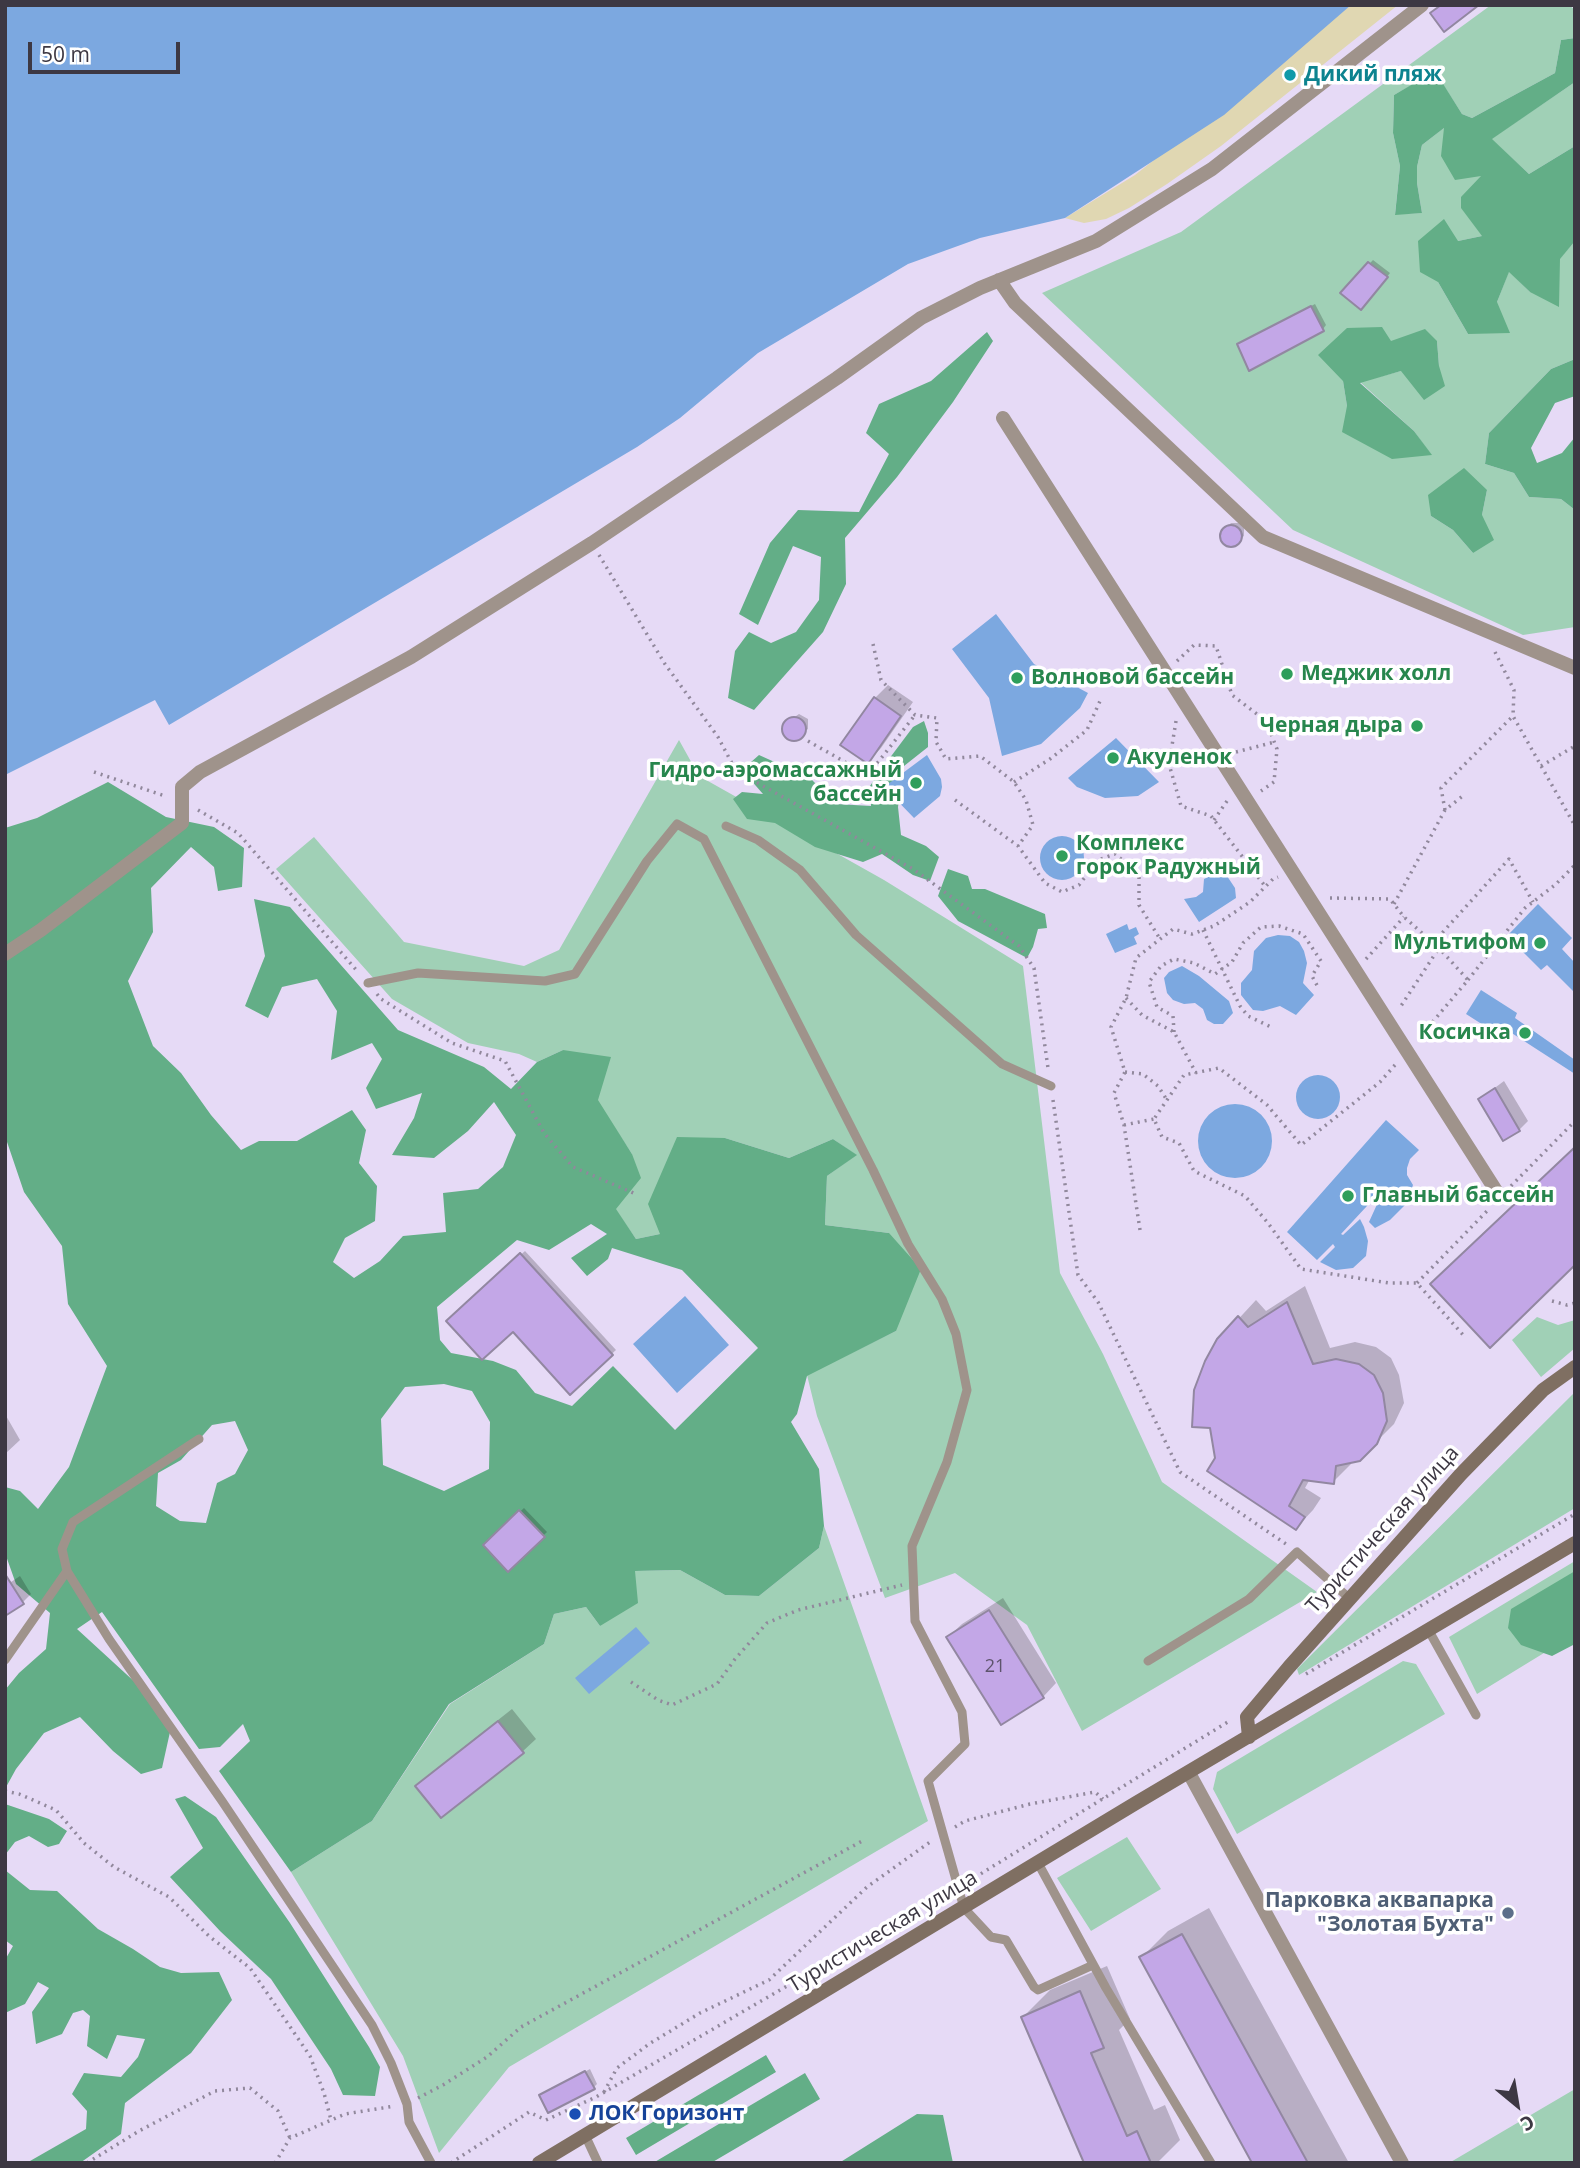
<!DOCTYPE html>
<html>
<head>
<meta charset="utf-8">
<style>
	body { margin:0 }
	#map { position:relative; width:1580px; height:2168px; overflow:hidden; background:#e6daf6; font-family:"Open Sans",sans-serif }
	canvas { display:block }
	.frame { position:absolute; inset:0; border:7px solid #3d3843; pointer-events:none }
	.north { position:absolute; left:1482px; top:2070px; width:70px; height:70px; -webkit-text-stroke:5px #fff; paint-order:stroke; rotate:150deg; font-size:19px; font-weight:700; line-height:28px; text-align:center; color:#3d3843 }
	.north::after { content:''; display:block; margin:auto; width:24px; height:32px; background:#3d3843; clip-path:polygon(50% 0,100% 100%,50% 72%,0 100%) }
	.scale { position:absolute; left:28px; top:42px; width:152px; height:32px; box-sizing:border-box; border:4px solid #3d3843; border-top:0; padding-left:9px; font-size:21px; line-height:24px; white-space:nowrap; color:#3d3843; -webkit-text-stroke:5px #fff; paint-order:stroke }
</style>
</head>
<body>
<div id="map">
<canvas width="1580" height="2168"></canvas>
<div class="frame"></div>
<div class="north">С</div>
<div class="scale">50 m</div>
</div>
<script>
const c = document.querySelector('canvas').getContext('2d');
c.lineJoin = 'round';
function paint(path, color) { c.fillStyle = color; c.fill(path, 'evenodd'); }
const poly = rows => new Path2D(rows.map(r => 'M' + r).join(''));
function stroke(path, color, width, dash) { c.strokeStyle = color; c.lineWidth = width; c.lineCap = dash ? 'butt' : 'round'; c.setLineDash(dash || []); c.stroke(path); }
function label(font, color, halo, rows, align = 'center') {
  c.font = font + ' "Open Sans",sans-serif'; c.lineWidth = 7; c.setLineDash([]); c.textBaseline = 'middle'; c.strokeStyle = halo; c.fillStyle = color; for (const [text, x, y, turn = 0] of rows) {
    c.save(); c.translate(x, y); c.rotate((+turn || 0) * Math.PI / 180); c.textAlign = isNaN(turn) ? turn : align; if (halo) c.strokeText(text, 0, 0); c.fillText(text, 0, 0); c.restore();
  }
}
paint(poly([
	[1491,5,1569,5,1575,10,1575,38,1561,40,1555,73,1472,118,1462,114,1435,72,1394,95,1393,133,1400,166,1395,214,1422,213,1417,183,1417,167,1422,145,1445,127,1482,175,1482,236,1458,241,1438,282,1468,334,1497,302,1509,271,1530,292,1575,241,1575,359,1551,369,1489,433,1485,464,1514,473,1529,497,1561,499,1575,510,1575,627,1523,635,1293,530,1042,293,1181,232],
	[1437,341,1439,366,1401,371,1360,382,1414,431,1431,455,1347,406,1343,381],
	[1487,490,1482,515,1473,553,1453,530,1431,516],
	[1575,82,1575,146,1529,174,1491,139],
	[679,740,699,776,884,880,1023,966,1060,1273,1103,1354,1162,1482,1317,1592,1082,1731,1027,1625,955,1573,885,1598,817,1416,807,1375,896,1331,889,1233,825,1225,827,1176,856,1155,833,1139,789,1158,725,1138,660,1234,636,1239,615,1209,632,1154,563,1050,537,1062,519,1054,468,1043,392,999,276,869,314,837,404,942,524,966,559,950],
	[1537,1317,1558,1325,1575,1320,1575,1348,1541,1377,1512,1340],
	[1575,1392,1575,1508,1299,1675,1297,1669],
	[824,1526,928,1821,509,2067,439,2153,403,2056,291,1872,372,1821,450,1704,544,1644,554,1614,586,1607,600,1626,634,1571,680,1570,725,1595,759,1596,819,1548],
	[1575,1561,1575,1634,1477,1694,1449,1637],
	[1403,1661,1416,1664,1445,1714,1237,1834,1213,1789,1217,1772],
	[1127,1837,1161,1889,1091,1931,1057,1878],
	[1575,2089,1575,2163,1449,2163]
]), '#a0d0b6');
paint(poly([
	[1575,38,1575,82,1492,139,1529,174,1575,146,1575,241,1560,259,1559,307,1530,292,1509,272,1497,302,1510,333,1468,334,1438,282,1420,272,1418,241,1444,219,1458,241,1482,236,1461,208,1461,197,1481,176,1455,180,1441,156,1444,128,1422,145,1417,167,1417,183,1422,213,1395,215,1400,166,1393,133,1394,95,1435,71,1462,114,1472,118,1555,73,1561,40],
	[1382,327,1391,341,1425,329,1437,341,1439,366,1445,386,1424,400,1401,371,1360,383,1414,431,1432,455,1392,459,1342,432,1347,406,1343,381,1318,355,1347,328],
	[987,332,993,341,953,402,897,477,845,538,846,584,823,632,754,710,728,698,735,651,749,632,771,643,796,632,819,600,821,557,793,546,758,625,739,614,770,543,798,510,859,512,889,454,866,433,879,404,931,381],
	[1575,359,1575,396,1555,403,1531,448,1537,463,1562,453,1575,437,1575,510,1561,499,1529,497,1514,473,1485,464,1489,433,1551,369],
	[1464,468,1487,490,1482,515,1494,540,1473,553,1453,530,1431,516,1428,495],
	[924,721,928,733,928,747,904,766,898,807,901,835,926,846,939,857,930,881,913,875,882,854,863,862,815,847,775,823,747,819,733,799,742,792,763,794,742,770,759,755,810,778,836,804,871,806,870,786,880,771,913,727],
	[108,782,166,817,214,827,244,848,242,887,218,891,214,867,191,847,151,888,153,932,128,981,153,1046,181,1073,211,1115,241,1150,259,1141,297,1141,352,1110,366,1130,359,1163,377,1186,375,1221,345,1238,333,1262,354,1278,380,1261,403,1236,446,1232,443,1193,478,1189,503,1167,516,1135,494,1102,468,1131,434,1158,392,1155,414,1118,422,1093,376,1109,366,1088,382,1059,372,1043,331,1060,337,1011,317,979,282,987,268,1018,245,1006,265,956,254,899,290,907,398,1030,484,1067,511,1089,537,1062,563,1050,611,1057,598,1100,632,1154,641,1178,616,1209,636,1239,660,1234,648,1204,677,1137,725,1138,789,1158,833,1139,857,1155,827,1176,825,1225,889,1233,921,1269,896,1331,807,1376,797,1414,791,1422,819,1469,824,1526,819,1548,759,1596,725,1595,680,1570,635,1571,638,1603,600,1626,586,1607,554,1614,544,1644,449,1704,372,1821,291,1872,219,1771,250,1741,243,1724,220,1747,199,1749,102,1612,77,1629,137,1684,170,1732,162,1768,141,1774,113,1751,80,1717,44,1733,16,1769,5,1789,5,1690,19,1673,46,1649,50,1613,16,1584,5,1553,5,1487,20,1491,38,1509,69,1467,107,1366,68,1304,62,1246,24,1192,5,1136,5,828,37,818],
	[591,1224,607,1234,571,1258,587,1276,608,1259,612,1248,682,1270,758,1348,675,1430,613,1366,572,1406,535,1393,516,1370,493,1361,451,1353,440,1340,437,1307,517,1240,549,1250],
	[444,1384,472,1391,490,1422,489,1469,444,1491,383,1465,381,1419,405,1387],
	[235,1421,248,1450,235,1474,217,1483,206,1523,180,1521,156,1506,158,1473,181,1460,212,1425],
	[948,869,968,876,972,889,985,889,1045,914,1047,928,1038,929,1033,947,1027,958,958,921,938,896],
	[1575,1571,1575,1644,1552,1656,1521,1645,1508,1628,1511,1609],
	[185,1796,216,1817,290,1923,369,2047,380,2067,375,2096,343,2095,331,2069,271,1979,220,1931,170,1877,203,1848,175,1799],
	[5,1804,49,1819,67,1831,59,1844,48,1847,29,1836,15,1842,5,1855],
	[5,1870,30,1890,57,1891,98,1929,133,1949,160,1967,181,1973,219,1972,232,2000,191,2053,125,2103,121,2134,80,2163,19,2163,30,2161,86,2129,87,2111,72,2094,84,2073,121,2077,138,2057,145,2039,117,2035,107,2059,87,2046,90,2016,83,2010,73,2013,62,2034,36,2044,32,2012,49,1988,38,1982,25,2004,5,2013,5,1960,13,1946,5,1940],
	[766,2055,776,2072,636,2155,626,2138],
	[805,2073,820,2099,711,2163,653,2163],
	[917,2114,943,2115,953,2163,839,2163]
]), '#63ae87');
paint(poly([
	[1351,5,1398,5,1221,146,1167,184,1129,208,1106,219,1084,223,1065,218,1135,175]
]), '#e0d7b2');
paint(poly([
	[5,5,1351,5,1224,115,1065,218,980,238,908,264,758,353,680,418,637,447,169,725,155,700,5,775],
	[996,614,1034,664,1088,693,1080,708,1041,744,1002,756,989,698,952,649],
	[1116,738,1159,782,1138,796,1105,798,1077,787,1068,778],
	[927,755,941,779,942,787,940,796,914,818,884,787],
	'1040 858a22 22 0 1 1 44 0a22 22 0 1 1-44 0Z',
	[1223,870,1235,888,1236,898,1199,922,1184,899,1196,897,1203,892,1204,879],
	[1538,904,1572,938,1562,949,1575,963,1575,993,1547,965,1541,970,1507,936],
	[1127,924,1129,930,1136,927,1139,934,1134,937,1137,944,1115,953,1106,934],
	[1278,935,1290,936,1299,942,1304,951,1307,963,1303,983,1314,995,1296,1015,1280,1006,1263,1011,1253,1010,1241,995,1241,983,1252,970,1254,951,1266,938],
	[1182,966,1199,976,1229,1001,1233,1013,1223,1024,1214,1024,1207,1020,1203,1009,1195,1003,1184,1004,1173,1000,1167,993,1164,978,1169,972],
	[1481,990,1517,1013,1515,1018,1575,1060,1575,1074,1507,1030,1502,1037,1466,1014],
	'1296 1097a22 22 0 1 1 44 0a22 22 0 1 1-44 0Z',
	'1198 1141a37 37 0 1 1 74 0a37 37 0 1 1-74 0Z',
	[1386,1120,1419,1150,1410,1159,1407,1168,1407,1175,1413,1185,1406,1204,1390,1220,1375,1228,1369,1222,1379,1200,1379,1193,1341,1234,1343,1235,1360,1219,1364,1227,1368,1241,1366,1256,1353,1268,1336,1270,1320,1262,1335,1247,1333,1244,1317,1260,1287,1232],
	[685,1296,729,1345,677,1393,633,1344],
	[636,1627,650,1643,589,1694,575,1678]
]), '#7ca8e0');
paint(poly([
	[1373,260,1390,273,1365,304,1342,293],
	[1315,304,1326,325,1323,329,1239,344],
	[1231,523,1240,523,1244,526,1244,536,1231,545,1223,541,1223,531],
	[888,685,913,702,881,748,868,762,875,698],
	[799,714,808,719,808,729,794,739,789,738,786,734,786,723],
	[1504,1081,1528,1121,1519,1130,1504,1139,1480,1099],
	[525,1251,616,1350,570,1392,513,1330,448,1321],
	[1305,1286,1330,1348,1355,1342,1376,1347,1391,1358,1399,1375,1404,1403,1394,1424,1359,1459,1351,1461,1351,1464,1333,1482,1310,1479,1305,1488,1321,1498,1313,1510,1296,1528,1217,1459,1219,1340,1256,1300,1266,1311],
	[5,1414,20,1440,5,1454],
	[524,1508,547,1532,508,1569,485,1545],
	[20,1576,31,1594,23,1602,5,1586],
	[1003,1598,1056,1683,1043,1697,948,1637,962,1624],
	[512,1709,536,1739,522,1752,418,1786,431,1773],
	[1209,1908,1349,2163,1254,2163,1141,1958,1168,1931],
	[1107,1966,1130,2019,1119,2030,1154,2110,1165,2105,1180,2140,1157,2163,1086,2163,1023,2017,1050,1990],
	[590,2069,597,2084,593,2088,542,2095]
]), '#0003');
const building = poly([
	[1441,5,1479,5,1444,32,1430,13,1441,5],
	[1368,262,1388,277,1361,310,1340,293,1368,262],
	[1311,306,1324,331,1249,371,1237,344,1311,306],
	'1220 536a11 11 0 1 1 22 0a11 11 0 1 1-22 0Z',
	[874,697,901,716,868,764,840,745,874,697],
	'782 729a12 12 0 1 1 24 0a12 12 0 1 1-24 0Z',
	[1495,1088,1520,1131,1503,1141,1478,1099,1495,1088],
	[1575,1147,1575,1265,1490,1348,1430,1284,1575,1147],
	[520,1253,613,1355,570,1395,513,1332,482,1360,446,1321,520,1253],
	[1287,1302,1313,1364,1336,1359,1359,1364,1374,1375,1383,1393,1387,1421,1377,1444,1360,1461,1336,1466,1334,1484,1303,1480,1289,1506,1305,1517,1296,1530,1207,1471,1215,1458,1210,1428,1192,1427,1194,1390,1205,1361,1217,1339,1238,1316,1248,1327,1287,1302],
	[519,1510,545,1537,508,1572,483,1545,519,1510],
	[5,1574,24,1604,5,1616,5,1574],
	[989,1610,1044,1698,1001,1725,946,1637,989,1610],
	[498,1721,524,1753,441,1818,415,1786,498,1721],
	[1182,1934,1308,2163,1252,2163,1139,1957,1182,1934],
	[1080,1991,1104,2048,1091,2053,1127,2136,1137,2131,1151,2163,1084,2163,1021,2017,1080,1991],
	[585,2071,595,2089,548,2113,539,2095,585,2071]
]);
paint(building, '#c3a7e7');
stroke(building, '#9287a1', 2);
stroke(poly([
	[599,555,665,664,718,737,736,771,913,869,1019,946,1034,968,1048,1068],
	[873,644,881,680,915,715,937,718,936,742,946,759,980,756,1014,782,1026,800,1033,825,1018,846],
	[1495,652,1514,690,1513,716,1575,826],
	[1177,661,1194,645,1216,646,1232,695,1266,721,1277,749,1274,782,1261,791],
	[1176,721,1169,764,1181,806,1211,816,1265,886],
	[808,741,868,775,915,715],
	[1236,752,1275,742],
	[1541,766,1575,746],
	[94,772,165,796],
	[1014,782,1050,759,1087,730,1100,701],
	[955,800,1018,846,1045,883,1062,892,1079,885,1098,860,1115,854,1139,874,1139,905,1160,939],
	[198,810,238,833,358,972],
	[1445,810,1441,788,1513,716],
	[1214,820,1227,801],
	[1330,898,1390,899,1404,917,1439,948,1399,1009],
	[1394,904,1445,810,1464,795],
	[1203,930,1240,1006,1248,1016,1271,1027],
	[1433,943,1509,859,1533,902],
	[1366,959,1404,917],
	[1468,980,1525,908,1555,885,1575,865],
	[377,994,381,999,452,1043,505,1061,544,1133,573,1167,636,1194],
	[1126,998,1142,1015,1174,1032,1196,1073],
	[1174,1032,1173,1016,1157,1007,1149,982,1161,966,1174,959,1194,963,1215,974,1232,962,1243,943,1261,927,1279,926,1303,934,1321,961,1312,976,1319,989],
	[1419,1038,1468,980,1439,948],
	[1395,1065,1380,1082,1301,1145,1267,1105,1219,1068,1184,1075,1154,1119,1162,1137,1179,1143,1194,1171,1245,1196,1268,1223,1301,1269,1389,1283,1417,1283,1464,1336],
	[1125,1072,1143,1074,1158,1086,1167,1100],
	[1053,1100,1078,1275,1098,1302,1180,1472,1286,1544],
	[1124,1125,1154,1119],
	[1511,1186,1575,1121],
	[1140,1230,1124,1125,1114,1093,1125,1072,1111,1027,1126,998,1136,958,1173,929,1192,934,1214,926,1250,902,1273,879,1278,877],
	[1417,1283,1489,1209],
	[1552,1301,1567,1305,1575,1303],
	[1306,1674,1575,1514],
	[631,1682,658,1700,672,1705,717,1684,735,1659,767,1623,798,1610,902,1585],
	[5,1791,19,1794,56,1810,84,1843,114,1867,169,1897,210,1937,250,1968,310,2056,324,2093,331,2120],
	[955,1827,965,1821,1030,1804,1095,1792,1103,1799],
	[969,1881,1231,1720],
	[604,2092,617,2068,649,2044,700,2013,769,1980,867,1887,930,1842],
	[418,2098,443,2085,487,2057,521,2027,864,1840],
	[87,2163,139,2131,215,2091,250,2088,278,2111,290,2138],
	[275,2163,290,2138,345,2114,395,2106],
	[451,2163,529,2112,546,2120,596,2097,947,1893]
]), '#91889c', 3.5, [2, 5]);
stroke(poly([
	[726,826,758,840,800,870,856,935,1002,1064,1051,1086],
	[368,983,418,973,545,981,575,974,647,861,677,824,704,839,873,1170,908,1244,942,1299,956,1334,967,1390,947,1462,912,1546,915,1621,962,1712,965,1744,928,1781,964,1908,991,1937,1006,1940,1034,1987,1038,1990,1093,1965],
	[199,1439,73,1522,62,1549,67,1571,109,1639,222,1801,372,2025,391,2063,407,2104,409,2122,431,2163],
	[1429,1631,1476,1715],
	[5,1660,67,1571],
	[1148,1661,1249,1599,1297,1552,1349,1598],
	[1038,1863,1106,1988,1211,2163],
	[585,2135,598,2163]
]), '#9f938b', 9);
stroke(poly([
	[999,280,1015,303,1263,537,1575,668],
	[1003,418,1500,1197],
	[5,954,41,930,182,823,182,787,200,772,411,657,592,543,837,378,921,318,980,288,1096,241,1212,169,1422,5],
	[1189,1773,1402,2163]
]), '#9f938b', 14);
stroke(poly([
	[1249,1737,1247,1717,1289,1667,1461,1474,1543,1390,1575,1367],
	[539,2163,1136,1803,1575,1543]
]), '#7f6f62', 14);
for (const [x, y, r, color] of [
	[1290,75,7,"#0f9aa8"],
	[1287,674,7,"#2e9e5b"],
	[1017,678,7,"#2e9e5b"],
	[1417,726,7,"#2e9e5b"],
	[1113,758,7,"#2e9e5b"],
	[916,783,7,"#2e9e5b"],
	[1062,856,7,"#2e9e5b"],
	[1540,943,7,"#2e9e5b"],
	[1525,1033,7,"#2e9e5b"],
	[1348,1196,7,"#2e9e5b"],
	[1508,1913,7,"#5c6f8a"],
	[575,2114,7,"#1a4fb4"]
]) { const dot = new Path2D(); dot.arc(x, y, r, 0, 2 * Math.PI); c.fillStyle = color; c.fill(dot); stroke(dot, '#fff', 2.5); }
label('18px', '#5e546c', null, [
	["21",995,1667]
]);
label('bold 21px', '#0d838f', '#fff', [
	["Дикий пляж",1304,75]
], 'left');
label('bold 21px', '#27864d', '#fff', [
	["Меджик холл",1301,674],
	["Волновой бассейн",1031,678],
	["Черная дыра",1403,726,"right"],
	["Акуленок",1127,758],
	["Гидро-аэромассажный",902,771,"right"],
	["бассейн",902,795,"right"],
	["Комплекс",1076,844],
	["горок Радужный",1076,868],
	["Мультифом",1526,943,"right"],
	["Косичка",1511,1033,"right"],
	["Главный бассейн",1362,1196]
], 'left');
label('21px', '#3d3843', '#fff', [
	["Туристическая улица",1383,1530,-48],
	["Туристическая улица",883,1932,-31]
]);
label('bold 21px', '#4e5e75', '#fff', [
	["Парковка аквапарка",1494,1901],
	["\"Золотая Бухта\"",1494,1925]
], 'right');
label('bold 21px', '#164399', '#fff', [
	["ЛОК Горизонт",589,2114]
], 'left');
</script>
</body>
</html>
